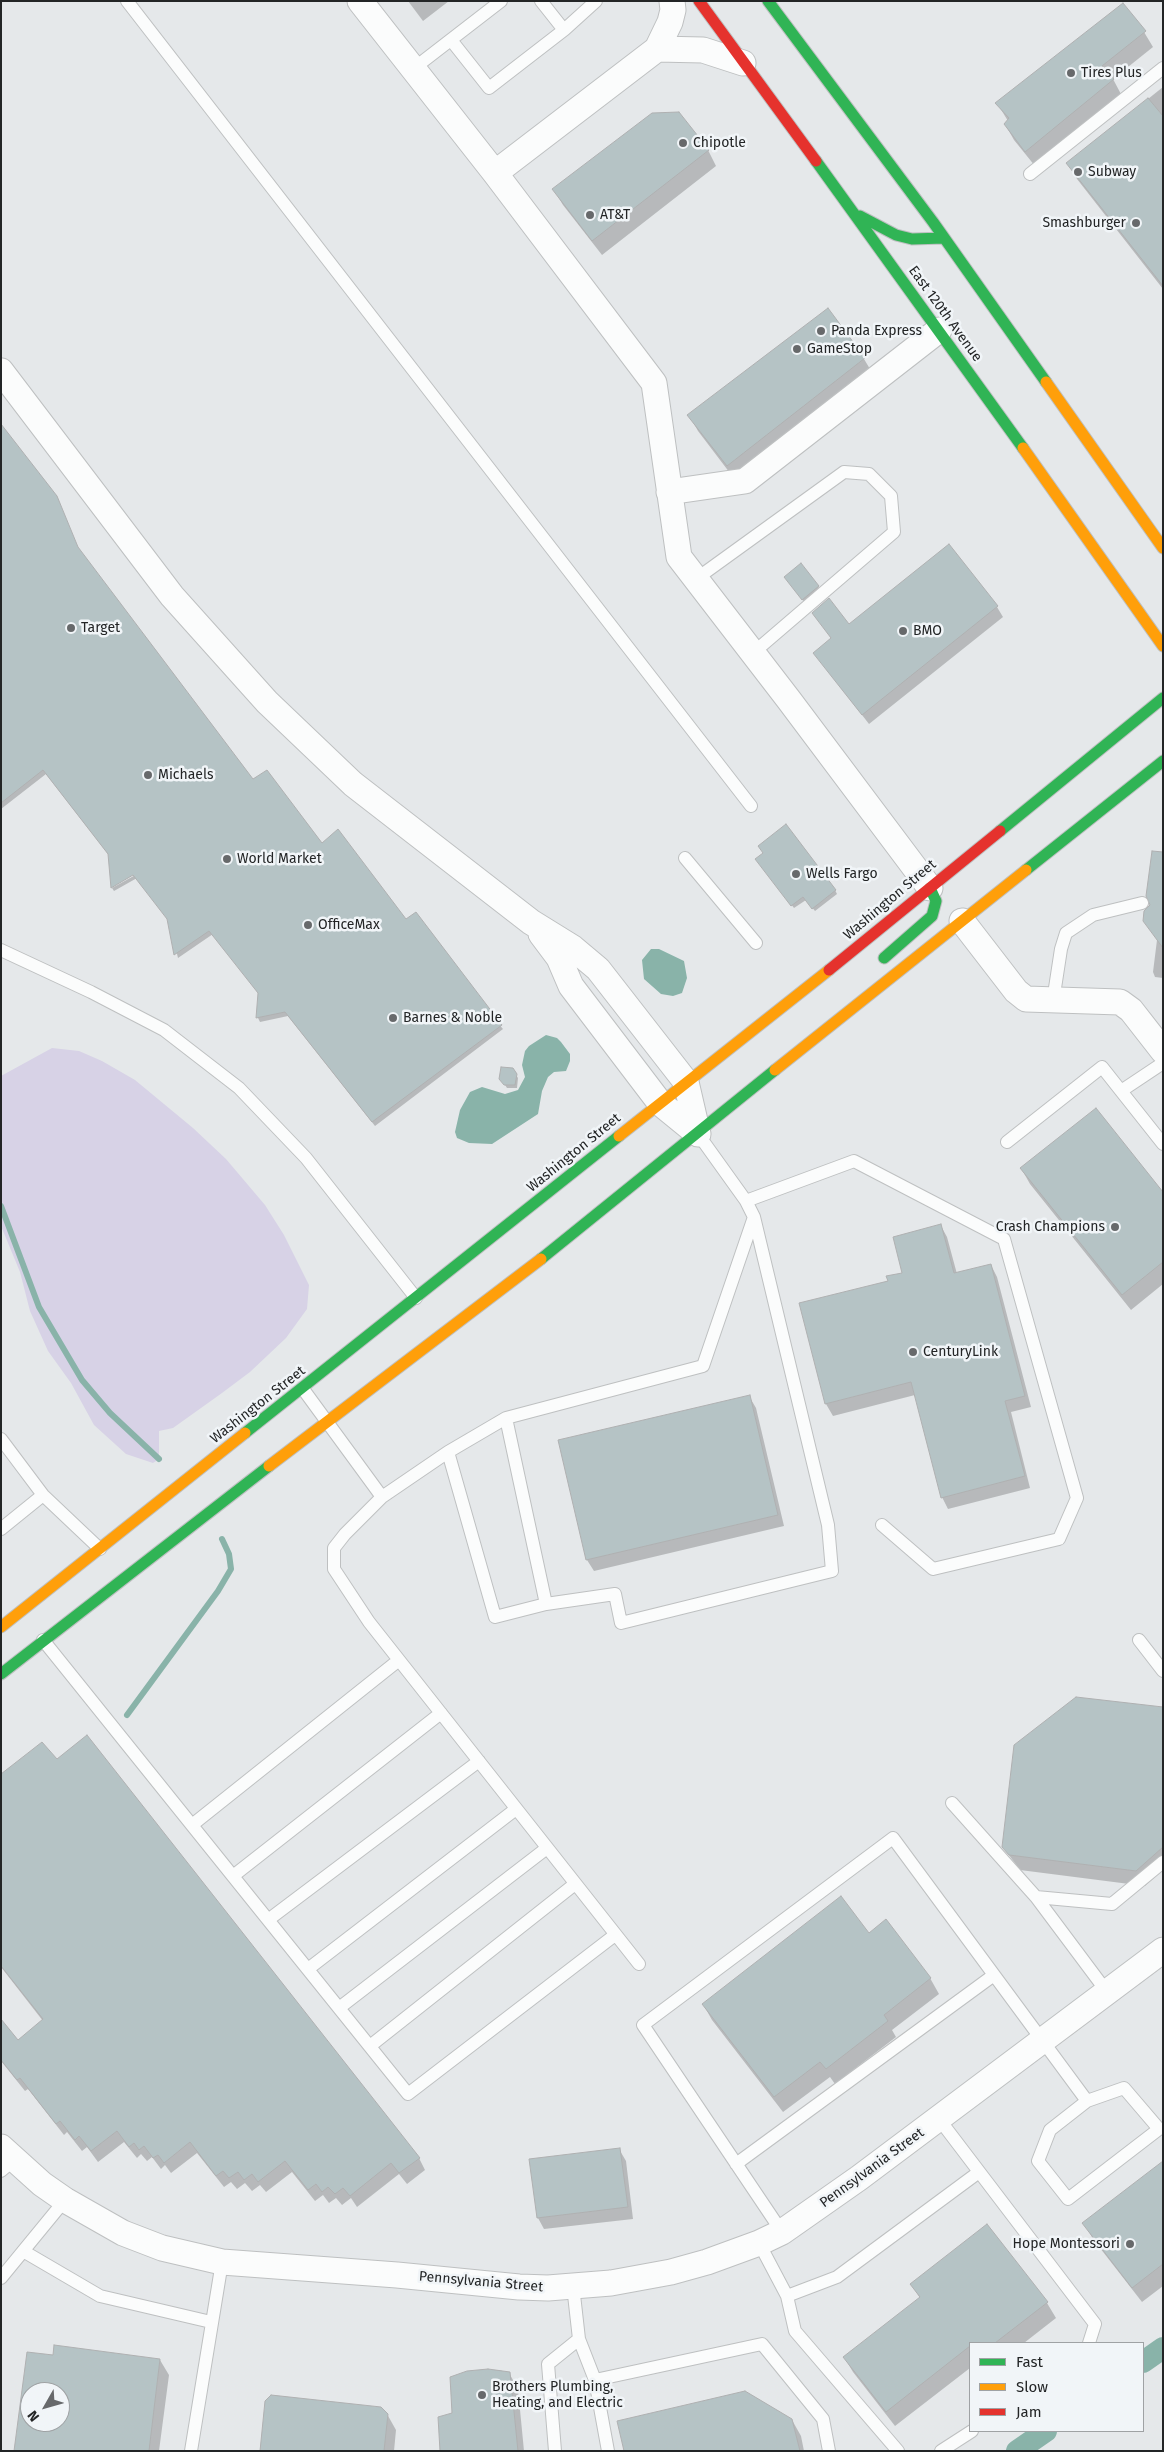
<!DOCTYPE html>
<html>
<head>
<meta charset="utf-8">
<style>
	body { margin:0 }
	#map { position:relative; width:1164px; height:2452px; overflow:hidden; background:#e5e8ea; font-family:"Fira Sans",sans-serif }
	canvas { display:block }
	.frame { position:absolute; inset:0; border:2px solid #232526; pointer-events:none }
	.legend { position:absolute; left:969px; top:2342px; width:175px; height:90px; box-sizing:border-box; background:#f1f5f8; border:1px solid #9fa2a4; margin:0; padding:6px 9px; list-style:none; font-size:15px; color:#232526 }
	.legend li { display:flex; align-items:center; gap:10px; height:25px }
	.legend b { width:25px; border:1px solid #9fa2a4 }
	.north { position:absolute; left:20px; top:2382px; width:50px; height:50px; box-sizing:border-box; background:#f1f5f8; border:1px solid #9fa2a4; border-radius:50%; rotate:232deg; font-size:14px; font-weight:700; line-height:20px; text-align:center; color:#232526 }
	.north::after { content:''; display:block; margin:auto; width:18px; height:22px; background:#67696b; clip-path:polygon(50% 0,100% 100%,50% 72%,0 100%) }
</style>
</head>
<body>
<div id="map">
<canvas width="1164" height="2452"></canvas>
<div class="frame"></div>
<ul class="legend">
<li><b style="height:6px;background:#30b455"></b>Fast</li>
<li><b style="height:6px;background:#ff9f0a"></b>Slow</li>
<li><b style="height:6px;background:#e5322d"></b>Jam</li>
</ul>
<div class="north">N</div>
</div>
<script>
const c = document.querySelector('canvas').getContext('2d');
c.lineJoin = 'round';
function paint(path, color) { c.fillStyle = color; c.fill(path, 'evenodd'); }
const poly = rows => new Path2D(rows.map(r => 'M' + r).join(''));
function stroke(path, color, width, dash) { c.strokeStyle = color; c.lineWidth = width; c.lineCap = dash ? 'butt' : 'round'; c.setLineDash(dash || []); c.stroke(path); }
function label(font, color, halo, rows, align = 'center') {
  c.font = font + ' "Fira Sans",sans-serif'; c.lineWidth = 5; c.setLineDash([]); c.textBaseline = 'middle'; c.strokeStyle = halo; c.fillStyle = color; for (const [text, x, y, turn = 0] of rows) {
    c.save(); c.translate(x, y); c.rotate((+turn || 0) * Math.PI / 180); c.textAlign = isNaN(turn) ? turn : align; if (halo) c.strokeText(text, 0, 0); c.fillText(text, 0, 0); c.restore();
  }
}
paint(poly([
	[52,1048,79,1051,102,1061,135,1080,193,1128,226,1159,265,1205,284,1235,309,1285,307,1309,286,1338,250,1372,222,1393,173,1428,159,1431,159,1459,153,1463,126,1454,94,1425,71,1383,48,1351,30,1311,20,1272,1,1226,1,1076]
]), '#d7d2e6');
paint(poly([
	[651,949,659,949,684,961,687,978,682,993,673,996,661,994,644,979,642,960],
	[546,1035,557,1038,561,1042,570,1054,570,1061,566,1071,554,1072,548,1077,542,1091,538,1114,492,1144,469,1143,457,1138,455,1132,460,1110,470,1092,482,1087,505,1094,518,1090,525,1077,522,1065,525,1051,529,1046]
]), '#89b3a9');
paint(poly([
	[408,1,449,1,423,21],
	[1144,32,1153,47,1113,79,1122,96,1035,166,1014,140,1005,124,1008,121,997,103],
	[1163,87,1163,289,1077,179,1068,163],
	[708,150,716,166,602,255,563,205,554,190],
	[864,359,873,374,736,481,698,431,689,415],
	[1,427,79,550,253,780,406,920,503,1029,375,1126,288,1016,260,1022,258,1018,259,994,213,934,178,958,169,921,137,878,114,891,112,888,139,873,109,855,46,774,1,809],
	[787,580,818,586,820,590,805,603],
	[997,607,1003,617,869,724,814,653,832,639,814,613,849,626],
	[759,862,835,890,837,894,815,911,806,900,794,908],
	[1163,873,1163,978,1155,977,1153,972,1157,940,1151,905],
	[516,1075,518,1078,517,1088,507,1088,503,1082],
	[1021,1168,1163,1194,1163,1284,1131,1310,1030,1184],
	[941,1226,947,1237,957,1274,991,1265,997,1277,1031,1407,1011,1412,1030,1488,948,1509,942,1497,915,1395,833,1416,826,1404,800,1304,889,1281,904,1274],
	[749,1396,756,1408,784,1526,594,1571,587,1560,559,1441],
	[1163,1708,1163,1870,1145,1886,1020,1870,1003,1847],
	[1,1776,419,2158,425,2170,407,2184,399,2174,357,2207,351,2198,342,2205,336,2198,329,2203,323,2195,315,2201,292,2172,266,2192,260,2185,252,2191,245,2183,237,2189,231,2182,224,2187,197,2153,171,2173,165,2165,161,2169,152,2157,147,2161,141,2154,137,2158,124,2142,98,2162,87,2147,82,2151,67,2132,64,2135,28,2089,25,2091,1,2061,1,2021,17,2042,43,2021,1,1967],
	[869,1934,930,1978,939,1994,892,2030,896,2037,835,2084,830,2077,783,2112,712,2020,703,2004],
	[619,2149,626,2161,633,2219,544,2229,538,2218],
	[1163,2163,1163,2286,1142,2302,1093,2239,1084,2223],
	[987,2226,1047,2303,1056,2318,1024,2343,970,2343,970,2368,895,2426,853,2372,844,2357,920,2298,911,2284],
	[28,2353,54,2356,160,2360,169,2375,159,2451,16,2451],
	[30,2392,60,2392,60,2422,30,2422],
	[499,2370,509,2373,518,2389,524,2451,441,2451,453,2414,477,2371],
	[387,2414,396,2430,394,2451,261,2451],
	[792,2420,801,2436,804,2451,625,2451]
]), '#0003');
stroke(poly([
	[1,1206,39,1307,82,1380,110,1413,159,1459],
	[127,1715,218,1591,231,1569,229,1554,222,1539]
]), '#89b3a9', 6);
stroke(poly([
	[1143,2362,1163,2348],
	[1017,2451,1046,2431]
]), '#89b3a9', 22);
const building = poly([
	[1123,3,1146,31,1102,66,1114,79,1025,152,1004,124,1009,118,995,103,1123,3],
	[1148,98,1163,116,1163,286,1066,163,1148,98],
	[679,112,709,150,592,241,552,189,652,113,679,112],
	[828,308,865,358,727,466,687,415,828,308],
	[1,424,57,496,78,547,253,779,267,770,322,843,338,829,406,919,416,912,502,1025,372,1122,285,1012,256,1018,258,993,209,931,174,955,167,919,133,875,111,888,108,854,43,770,1,803,1,424],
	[949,544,998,606,862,715,813,653,831,638,812,613,829,598,849,624,949,544],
	[801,563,819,586,802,600,784,577,801,563],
	[786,824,836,890,812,909,803,897,791,906,755,859,763,853,758,846,786,824],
	[1152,851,1163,852,1163,948,1143,921,1144,911,1150,905,1146,896,1152,851],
	[501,1067,513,1068,517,1074,515,1085,504,1085,499,1079,501,1067],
	[1096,1108,1163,1192,1163,1262,1122,1295,1020,1168,1096,1108],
	[941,1224,954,1273,991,1264,1025,1396,1005,1401,1025,1476,941,1498,911,1382,825,1404,799,1303,888,1281,886,1276,902,1273,893,1237,941,1224],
	[750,1395,778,1515,586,1560,558,1440,750,1395],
	[1076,1697,1163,1707,1163,1847,1136,1871,1009,1855,1002,1847,1014,1745,1076,1697],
	[87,1735,420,2158,399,2173,391,2163,350,2196,343,2188,335,2194,328,2187,322,2192,316,2184,308,2190,285,2161,258,2182,252,2174,244,2180,238,2172,229,2178,223,2171,216,2176,190,2142,164,2163,158,2155,153,2158,144,2146,139,2150,134,2143,129,2147,117,2131,91,2151,79,2136,75,2140,60,2121,56,2124,20,2078,17,2080,1,2060,1,2019,18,2040,43,2019,1,1966,1,1774,42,1742,57,1759,87,1735],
	[841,1896,869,1933,886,1919,931,1978,884,2015,888,2021,826,2069,820,2062,774,2097,702,2004,841,1896],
	[620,2148,628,2207,537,2218,529,2159,620,2148],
	[1163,2161,1163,2264,1132,2288,1082,2223,1163,2161],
	[987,2224,1048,2302,995,2343,970,2343,970,2346,886,2412,843,2357,920,2297,910,2284,987,2224],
	[54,2345,160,2359,149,2451,14,2451,27,2352,53,2355,54,2345],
	[30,2392,60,2392,60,2422,30,2422,30,2392],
	[488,2369,510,2372,518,2451,440,2451,438,2417,452,2413,450,2377,467,2371,488,2369],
	[745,2391,792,2419,800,2451,624,2451,617,2421,745,2391],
	[271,2395,381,2407,388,2414,384,2451,260,2451,265,2401,271,2395]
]);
paint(building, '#b5c3c5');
stroke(building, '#afb0b1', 1);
const lane = poly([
	[127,1,751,806],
	[564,30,596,1],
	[451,40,489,88,564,30,541,1],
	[413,69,501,1],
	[1030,174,1163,68],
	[696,579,844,472,869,474,891,496,894,532,753,653],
	[685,858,756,943],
	[1,950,91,992,164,1030,239,1088,306,1158,416,1298],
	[1053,1001,1061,949,1066,933,1093,915,1142,903],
	[1163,1063,1121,1091,1163,1144],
	[1007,1142,1102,1067,1121,1091],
	[746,1201,854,1161,1004,1239,1077,1498,1059,1539,933,1569,882,1525],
	[303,1389,382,1497,448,1452],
	[506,1418,703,1366,754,1217],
	[1,1439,43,1495,100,1549],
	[382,1497,345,1534,334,1548,334,1569,369,1622,639,1964],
	[1,1529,43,1495],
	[546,1604,495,1617,448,1452,506,1418,546,1604,615,1594,621,1623,832,1571,828,1525,754,1217,746,1201,698,1134],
	[43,1640,408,2094,615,1935],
	[1139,1640,1163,1671],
	[952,1803,1036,1897],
	[192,1825,399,1660],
	[233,1876,441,1713],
	[268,1920,479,1761],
	[308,1969,516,1809],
	[1107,1992,1036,1897,1112,1904,1163,1862],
	[339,2008,547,1848],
	[370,2046,575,1884],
	[939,2119,1095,2324,1089,2343],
	[736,2164,994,1975],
	[1,2171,14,2160],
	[782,2232,643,2025,893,1838,1087,2101,1050,2130,1038,2161,1068,2199,1159,2129,1124,2088,1087,2101],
	[759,2243,787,2296,795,2331,898,2451],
	[23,2251,100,2296,211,2322],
	[1,2278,65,2200],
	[787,2296,837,2277,979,2172],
	[579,2339,595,2380,608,2451],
	[595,2380,762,2344,823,2419,829,2451],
	[191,2451,222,2262],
	[555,2451,548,2364,579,2339,573,2286],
	[941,2451,972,2431]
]);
const street = poly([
	[360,1,495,173,654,383,679,557,789,700,930,888],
	[657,49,703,50,743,63],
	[495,173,657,49,670,22,673,10,672,1],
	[1,371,172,596,267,702,353,784,531,922,573,948,598,969,686,1082,698,1134],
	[669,492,745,481,939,330],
	[962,921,1016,991,1026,999,1120,1002,1131,1010,1163,1051],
	[541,934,559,958,571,986,660,1103,698,1134],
	[1,2147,42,2184,65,2200,123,2233,162,2248,222,2262,397,2275,519,2287,548,2288,611,2283,671,2272,707,2262,759,2243,782,2232,859,2178,1163,1950]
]);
const fast = poly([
	[768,1,933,222,1046,382],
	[816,161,1023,448],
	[860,216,896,235,912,239,944,238],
	[1000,831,1163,698],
	[1026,870,1163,761],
	[884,958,932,916,936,901,930,888],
	[541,1259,775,1070],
	[245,1433,619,1136],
	[1,1674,269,1466]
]);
const slow = poly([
	[1046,382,1163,548],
	[1023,448,1163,646],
	[775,1070,1026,870],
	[619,1136,829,970],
	[269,1466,541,1259],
	[1,1627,245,1433]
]);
const jam = poly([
	[699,1,816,161],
	[829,970,1000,831]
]);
stroke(lane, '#bec0c1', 14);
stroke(street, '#bec0c1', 27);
stroke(fast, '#bec0c1', 13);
stroke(slow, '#bec0c1', 13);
stroke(jam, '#bec0c1', 13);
stroke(lane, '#fbfcfc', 12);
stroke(street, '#fbfcfc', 25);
stroke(fast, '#30b455', 11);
stroke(slow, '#ff9f0a', 11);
stroke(jam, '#e5322d', 11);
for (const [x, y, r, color] of [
	[1071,73,5,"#67696b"],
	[683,143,5,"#67696b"],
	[1078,172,5,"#67696b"],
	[590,215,5,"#67696b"],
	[1136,223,5,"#67696b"],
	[821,331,5,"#67696b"],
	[797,349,5,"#67696b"],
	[71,628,5,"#67696b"],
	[903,631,5,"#67696b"],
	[148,775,5,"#67696b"],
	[227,859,5,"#67696b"],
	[796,874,5,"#67696b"],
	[308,925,5,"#67696b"],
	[393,1018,5,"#67696b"],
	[1115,1227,5,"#67696b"],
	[913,1352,5,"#67696b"],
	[1130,2244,5,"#67696b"],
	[482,2395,5,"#67696b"]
]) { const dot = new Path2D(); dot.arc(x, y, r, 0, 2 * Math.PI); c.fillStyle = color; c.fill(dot); stroke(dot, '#f1f5f8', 2); }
label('14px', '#232526', '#f1f5f8', [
	["Tires Plus",1081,73],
	["Chipotle",693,143],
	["Subway",1088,172],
	["AT&T",600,215],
	["Smashburger",1126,223,"right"],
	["Panda Express",831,331],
	["GameStop",807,349],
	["Target",81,628],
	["BMO",913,631],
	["Michaels",158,775],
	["World Market",237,859],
	["Wells Fargo",806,874],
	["OfficeMax",318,925],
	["Barnes & Noble",403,1018],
	["Crash Champions",1105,1227,"right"],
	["CenturyLink",923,1352],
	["Hope Montessori",1120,2244,"right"],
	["Brothers Plumbing,",492,2387],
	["Heating, and Electric",492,2403]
], 'left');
label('14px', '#232526', '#f1f5f8', [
	["East 120th Avenue",945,314,54],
	["Washington Street",890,900,-40],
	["Washington Street",574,1153,-39],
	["Washington Street",258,1405,-38],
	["Pennsylvania Street",872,2168,-36],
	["Pennsylvania Street",481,2282,5]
]);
</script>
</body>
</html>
